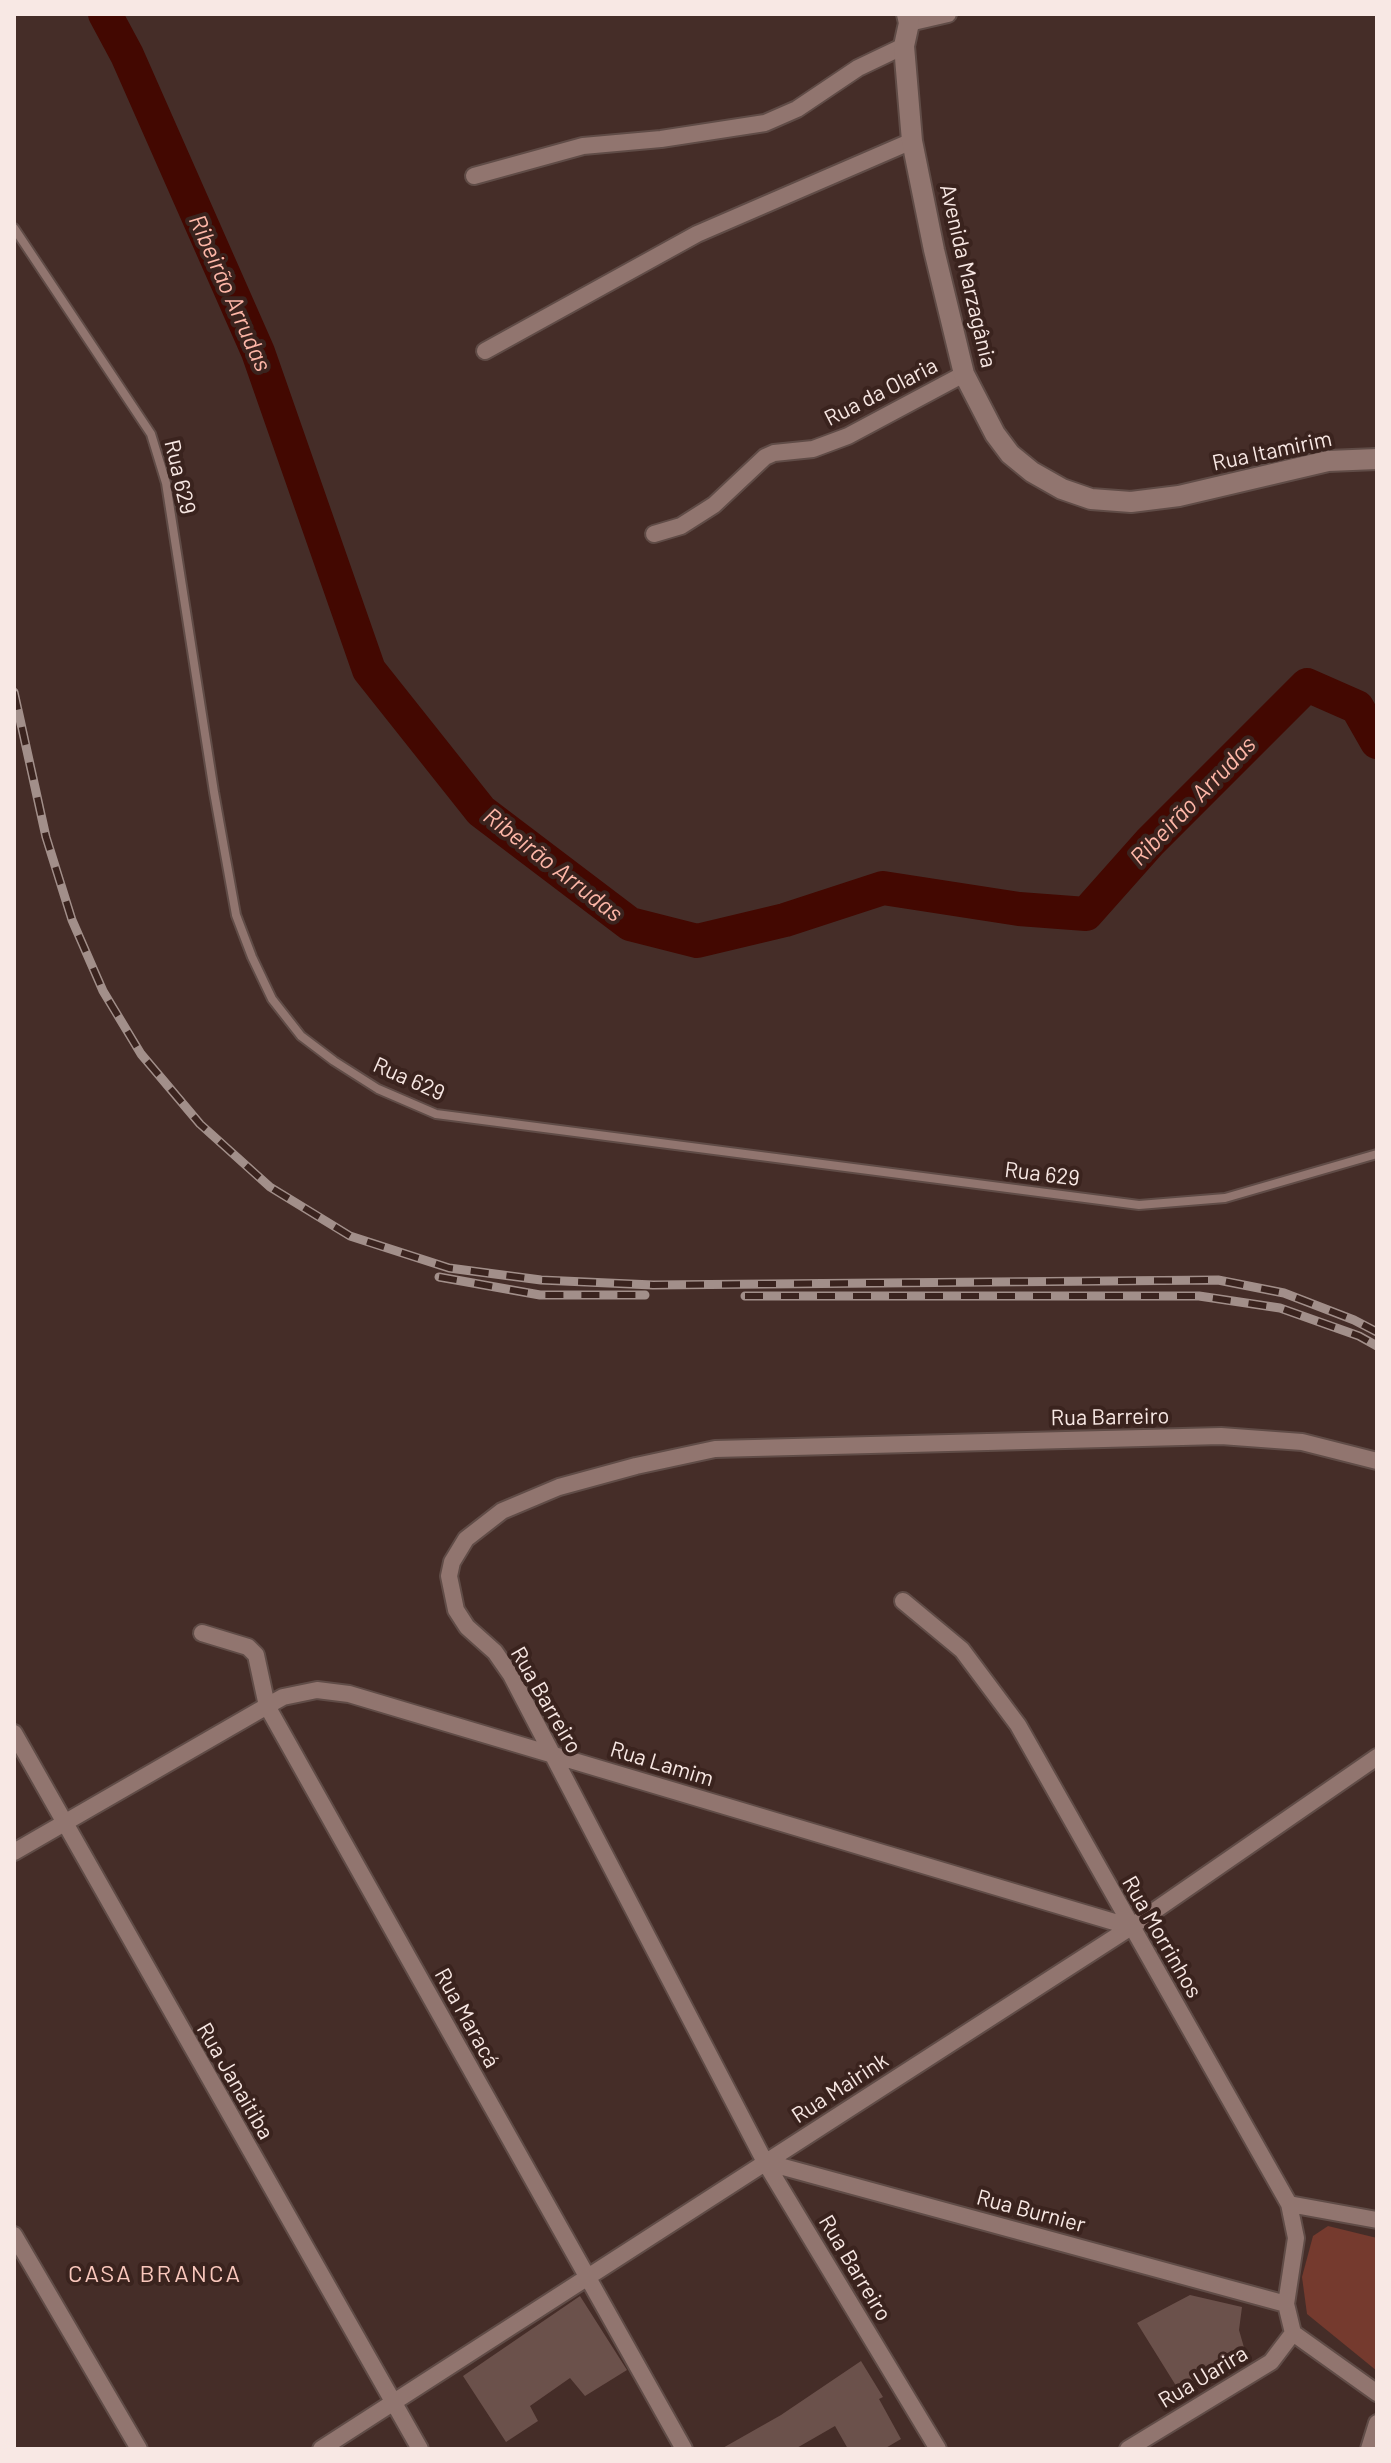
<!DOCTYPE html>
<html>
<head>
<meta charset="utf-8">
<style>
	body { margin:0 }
	#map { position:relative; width:1391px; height:2463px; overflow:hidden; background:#452d28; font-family:Barlow,sans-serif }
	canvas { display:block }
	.frame { position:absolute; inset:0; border:16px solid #f8e8e4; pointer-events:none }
</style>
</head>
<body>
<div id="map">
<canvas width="1391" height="2463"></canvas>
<div class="frame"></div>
</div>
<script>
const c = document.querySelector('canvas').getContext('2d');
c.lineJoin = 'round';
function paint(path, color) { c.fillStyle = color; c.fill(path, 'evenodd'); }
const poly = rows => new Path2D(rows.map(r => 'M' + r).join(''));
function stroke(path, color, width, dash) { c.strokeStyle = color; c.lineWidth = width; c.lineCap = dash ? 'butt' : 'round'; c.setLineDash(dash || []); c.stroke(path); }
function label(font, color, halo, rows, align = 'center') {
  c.font = font + ' Barlow,sans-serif'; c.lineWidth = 8; c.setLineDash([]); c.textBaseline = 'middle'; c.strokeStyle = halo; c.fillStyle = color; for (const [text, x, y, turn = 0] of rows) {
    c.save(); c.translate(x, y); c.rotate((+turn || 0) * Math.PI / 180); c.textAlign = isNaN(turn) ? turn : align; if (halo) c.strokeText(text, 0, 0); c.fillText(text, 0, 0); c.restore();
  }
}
paint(poly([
	[1328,2226,1377,2238,1377,2371,1307,2314,1302,2277,1313,2236]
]), '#753a2e');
stroke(poly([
	[105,14,127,55,258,352,369,670,481,811,630,924,697,941,785,920,883,888,1019,909,1086,914,1150,842,1307,685,1357,707,1377,742]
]), '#430801', 34);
paint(poly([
	[1190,2295,1242,2307,1239,2330,1245,2351,1217,2375,1183,2397,1137,2323],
	[580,2296,627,2370,585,2396,570,2378,530,2406,538,2421,506,2442,463,2376],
	[861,2361,883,2397,879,2399,901,2439,884,2449,848,2449,835,2426,795,2449,721,2449,781,2415]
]), '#6b514b');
const service = poly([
	[14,228,151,434,166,483,214,792,236,915,252,957,272,999,301,1036,334,1061,378,1089,436,1114,1139,1205,1225,1198,1377,1154]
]);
const minor = poly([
	[909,23,948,14],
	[474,176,583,146,661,139,765,123,797,109,858,68,904,46],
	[485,351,697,234,912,141],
	[654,534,681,526,714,505,765,457,774,453,813,449,848,436,964,374],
	[903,1601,962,1650,1018,1725,1289,2204,1296,2238,1286,2304,1293,2333],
	[202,1633,248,1647,256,1655,267,1706,684,2449],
	[14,1733,420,2449],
	[14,1852,267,1706,283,1697,317,1690,349,1694,1131,1927],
	[765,2162,1286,2304],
	[1289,2204,1377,2220],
	[14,2235,139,2449],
	[1293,2333,1377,2393],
	[321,2449,1131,1927,1377,1757],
	[938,2449,765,2162,511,1675,495,1652,467,1627,456,1610,449,1576,452,1562,466,1539,502,1511,559,1487,636,1466,715,1449,1221,1436,1302,1442,1377,1461],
	[1128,2449,1271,2362,1293,2333],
	[1369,2449,1377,2423]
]);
const tertiary = poly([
	[907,14,909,23,904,46,912,141,934,250,964,374,995,434,1010,454,1032,472,1062,489,1091,499,1131,502,1179,496,1328,461,1377,459]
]);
stroke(service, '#604c47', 12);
stroke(minor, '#604c47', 20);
stroke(tertiary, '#604c47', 24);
stroke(service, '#91756f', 8);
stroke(minor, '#91756f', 16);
stroke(tertiary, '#91756f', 20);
const rail = poly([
	[14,692,46,837,72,920,103,991,141,1054,200,1124,270,1187,350,1236,449,1268,541,1280,653,1285,1218,1280,1284,1293,1354,1320,1377,1332],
	[439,1277,540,1295,645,1295],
	[745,1296,1199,1296,1280,1308,1359,1336,1377,1346]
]);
stroke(rail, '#a28f8a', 9);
stroke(rail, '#3a231e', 6, [18]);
label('22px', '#f8e8e4', '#3a231e', [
	["Avenida Marzagânia",968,276,77],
	["Rua da Olaria",881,392,-27],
	["Rua Itamirim",1272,451,-12],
	["Rua 629",180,477,77],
	["Rua 629",409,1079,24],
	["Rua 629",1042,1174,7],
	["Rua Barreiro",1110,1417,-1],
	["Rua Barreiro",546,1700,60],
	["Rua Lamim",662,1764,17],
	["Rua Morrinhos",1162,1937,60],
	["Rua Maracá",467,2018,61],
	["Rua Janaitiba",235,2081,60],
	["Rua Mairink",840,2088,-33],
	["Rua Burnier",1031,2211,15],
	["Rua Barreiro",855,2268,59],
	["Rua Uarira",1203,2377,-31]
]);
label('italic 24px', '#feb7a8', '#3a231e', [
	["Ribeirão Arrudas",230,293,66],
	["Ribeirão Arrudas",1193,801,-46],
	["Ribeirão Arrudas",553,865,38]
]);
c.letterSpacing = '2px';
label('24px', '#f9c7bc', '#3a231e', [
	["CASA BRANCA",155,2274]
]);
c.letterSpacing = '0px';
</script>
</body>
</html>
